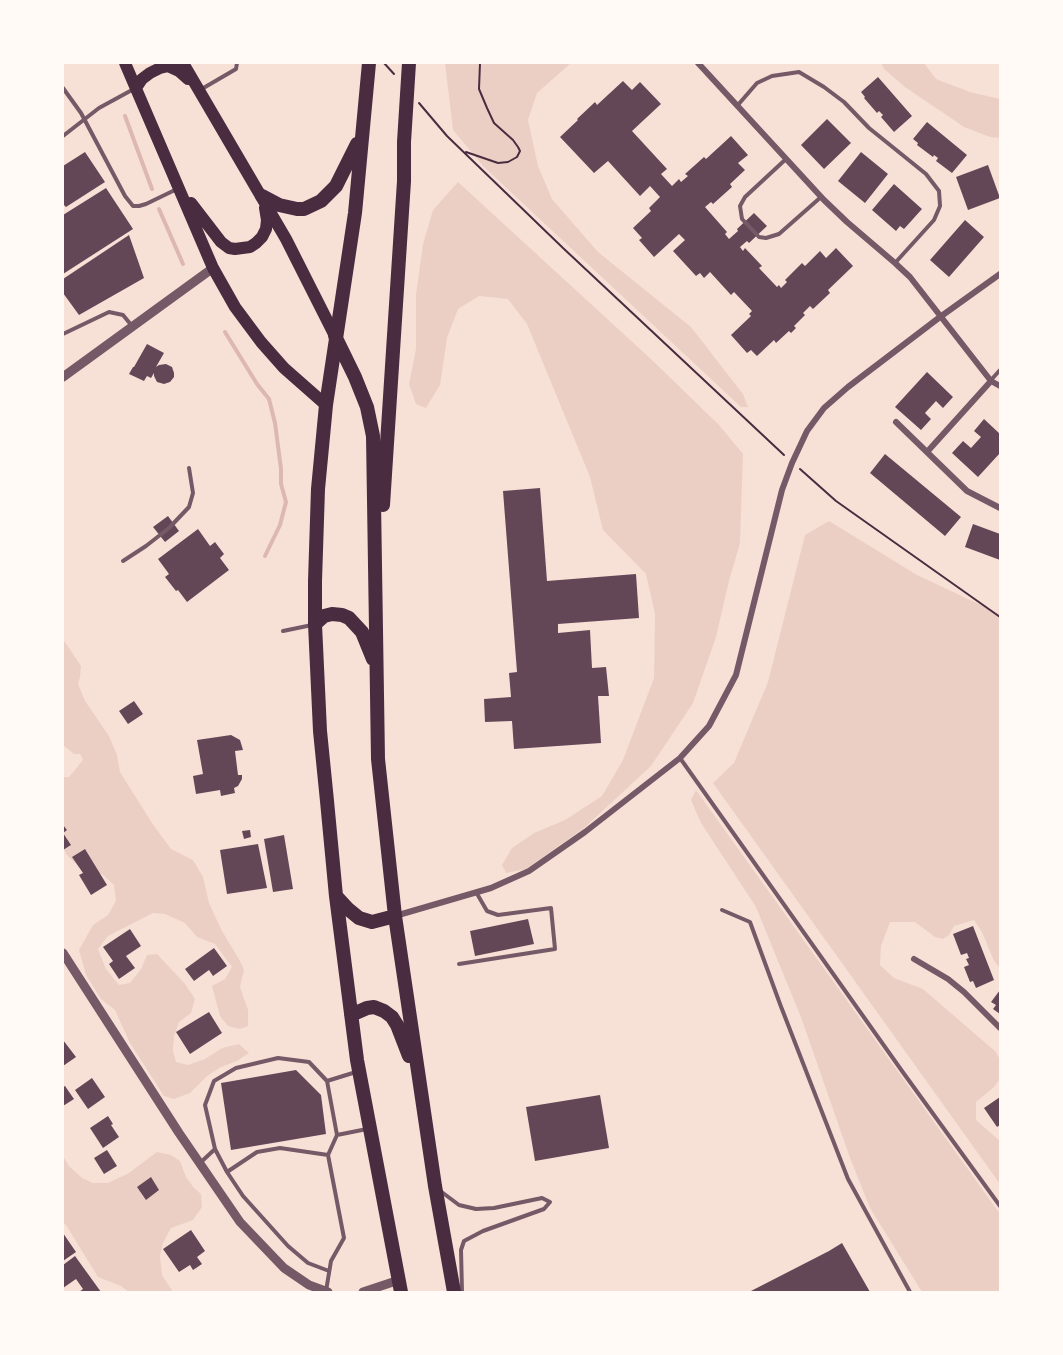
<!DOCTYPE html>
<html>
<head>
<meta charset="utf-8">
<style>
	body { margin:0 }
	#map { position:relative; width:1063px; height:1355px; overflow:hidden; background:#f7e1d7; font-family:Arial,sans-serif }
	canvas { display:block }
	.frame { position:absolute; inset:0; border:64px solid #fffaf5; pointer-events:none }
</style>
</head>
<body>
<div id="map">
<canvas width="1063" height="1355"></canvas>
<div class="frame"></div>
</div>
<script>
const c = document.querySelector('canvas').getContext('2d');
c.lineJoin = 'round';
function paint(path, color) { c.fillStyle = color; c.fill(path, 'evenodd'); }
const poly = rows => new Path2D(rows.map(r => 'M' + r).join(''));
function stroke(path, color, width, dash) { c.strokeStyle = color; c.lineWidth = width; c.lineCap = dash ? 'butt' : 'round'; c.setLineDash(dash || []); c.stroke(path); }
paint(poly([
	[445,63,571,63,537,93,528,120,538,166,552,199,598,252,691,327,743,394,748,407,741,407,484,167,453,130],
	[881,63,924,63,936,79,970,92,1000,99,1000,138,990,137,964,127,905,87,884,69],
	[458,182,652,360,719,425,743,454,740,543,729,581,716,637,693,703,651,766,584,828,526,869,506,873,502,865,512,848,534,833,565,820,602,796,623,760,654,678,655,614,646,574,603,530,590,477,527,324,508,299,479,296,458,309,447,338,440,385,426,408,416,404,409,384,416,349,416,295,423,244,433,210],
	[829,521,917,575,1000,614,1000,968,994,961,982,932,974,920,954,926,949,935,943,939,935,937,915,922,890,922,881,946,880,965,894,978,923,989,996,1052,1000,1060,1000,1079,994,1087,976,1102,976,1120,1000,1141,1000,1184,713,783,734,763,768,682,805,535],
	[63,639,81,666,80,677,78,684,85,701,109,736,117,755,120,772,152,823,171,849,193,860,203,877,209,903,222,931,240,961,244,970,240,987,248,1010,248,1026,240,1029,228,1026,220,1016,212,986,225,979,232,967,215,944,197,937,185,923,165,914,153,913,108,936,98,949,106,969,119,985,130,983,141,969,147,955,157,954,185,984,195,999,191,1013,179,1022,174,1036,173,1051,176,1062,188,1065,205,1059,222,1048,239,1044,249,1053,237,1061,221,1067,207,1076,190,1093,174,1099,164,1096,130,1043,115,1010,101,999,86,975,79,950,93,925,108,915,116,901,114,885,102,874,79,867,66,854,63,847,63,777,69,777,83,760,80,754,74,754,63,745],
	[696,790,1000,1214,1000,1292,922,1292,870,1208,850,1158,802,1020,756,907,701,823,691,800],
	[157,1152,171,1155,180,1161,186,1177,194,1188,201,1194,202,1207,193,1220,171,1228,163,1243,160,1256,162,1275,173,1292,129,1292,121,1286,98,1277,66,1225,63,1223,63,1156,69,1166,82,1178,93,1183,108,1183,129,1173]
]), '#ebcfc5');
stroke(poly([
	[125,116,152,189],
	[159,209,183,264],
	[225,332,257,384,269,399,275,423,281,469,281,484,286,502,280,525,265,556]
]), '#dcb8b0', 4);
paint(poly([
	[878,77,912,116,894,132,881,117,883,115,879,111,877,113,864,98,865,97,861,92],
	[623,81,632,90,640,82,661,104,632,131,667,169,661,174,672,186,679,179,681,182,688,176,685,174,704,157,706,159,731,136,748,155,738,163,745,170,730,184,732,187,713,204,711,202,705,207,727,232,725,234,729,239,738,231,737,229,754,213,767,226,749,243,747,241,740,247,743,251,745,248,762,266,759,268,777,287,779,285,781,288,787,282,785,280,802,263,805,266,820,251,826,258,836,248,853,266,828,290,830,293,813,309,810,306,803,313,805,315,794,326,796,328,791,333,789,331,776,343,774,340,757,356,751,350,747,353,731,335,751,316,749,314,752,311,734,292,731,295,710,272,704,278,700,273,696,276,673,251,685,240,679,234,654,257,639,240,642,238,633,228,651,211,649,208,660,197,650,186,640,196,608,161,594,173,560,137,578,120,577,119,595,102,597,105],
	[827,119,851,143,824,169,801,145],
	[927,122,967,155,952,173,936,161,938,158,934,155,933,157,917,145,918,143,913,139],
	[85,152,105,182,66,207,63,204,63,166],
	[861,152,888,174,865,203,838,181],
	[988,165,1000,198,968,210,956,177],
	[894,184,922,209,904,229,900,226,896,231,872,210],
	[106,188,133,229,63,274,63,215],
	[965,220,984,237,949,277,930,260],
	[129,235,144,278,79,315,63,293,63,279],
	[147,344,164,353,156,367,159,365,166,364,172,367,174,373,174,377,170,382,164,384,157,382,154,376,154,373,151,378,147,376,144,381,129,374,133,367,134,367],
	[927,372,953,397,943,408,936,401,925,413,931,419,921,430,895,407],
	[984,419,1000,434,1000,453,978,477,952,453,963,441,971,448,981,437,974,431],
	[885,454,961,517,945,536,870,473],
	[540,488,547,581,636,574,639,618,558,624,558,633,590,630,592,668,606,667,609,696,598,696,601,743,514,749,512,721,485,722,484,699,511,697,509,673,517,672,503,491],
	[168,516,179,531,165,542,153,527],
	[973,524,1000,534,1000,560,965,547],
	[198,529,210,546,215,542,224,554,220,558,229,570,187,602,178,590,176,591,165,577,169,574,158,559],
	[134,701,143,714,128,724,119,711],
	[231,735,240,740,243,750,235,751,238,775,242,775,242,779,238,786,234,788,235,793,221,796,220,790,196,794,193,776,203,774,197,740],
	[63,825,67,830,63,833,71,845,63,850],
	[250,830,251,837,244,839,242,831],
	[284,835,293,889,273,892,264,839],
	[258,844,267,888,227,894,220,850],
	[85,849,107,885,91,895,79,875,83,873,72,857],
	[528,919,534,944,475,956,470,931],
	[973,926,994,980,976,988,973,981,970,982,964,967,969,965,966,959,969,958,967,953,961,955,953,934],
	[130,929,141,946,126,956,135,968,119,979,109,964,113,961,103,947],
	[214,948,227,966,213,976,209,970,194,981,185,969],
	[1000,990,1000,1014,993,1009,996,1005,991,1002],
	[209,1012,222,1033,190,1054,176,1032],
	[63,1040,76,1057,63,1066],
	[296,1070,321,1095,326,1134,231,1150,221,1083],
	[92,1078,105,1097,88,1109,75,1090],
	[65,1086,74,1099,63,1106,63,1087],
	[600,1095,609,1148,535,1161,526,1107],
	[1000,1097,1000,1125,997,1127,984,1108],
	[108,1116,113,1124,111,1125,119,1137,103,1148,90,1128],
	[107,1150,117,1166,104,1174,94,1158],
	[151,1177,159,1190,146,1200,137,1187],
	[191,1230,205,1251,197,1257,202,1264,193,1270,190,1265,179,1272,163,1249],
	[63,1233,76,1252,63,1261],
	[842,1243,870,1292,749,1292,829,1251],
	[75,1256,101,1292,79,1292,83,1289,76,1279,63,1288,63,1265]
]), '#644757');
stroke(poly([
	[384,63,394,74],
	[419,103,447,136,563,248,784,455],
	[466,152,498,163,508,162,517,157,520,151,518,147,513,140,494,123,487,108,479,89,480,63],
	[800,469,836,501,1000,617]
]), '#4a2c40', 2);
stroke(poly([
	[63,88,81,113,125,196,133,206,139,206,146,204,177,189],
	[200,90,236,69,237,63],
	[737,106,757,83,772,76,799,72,824,87,844,102,869,128,926,174,939,191,940,206,934,220,895,263],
	[63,136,99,108,132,90],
	[786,159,745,197,740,206,742,219,759,237,766,238,779,234,821,197],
	[63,334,109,312,123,315,132,326],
	[991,380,1000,370],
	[123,561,146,546,169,528,189,507,193,493,189,468],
	[283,631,312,625],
	[680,758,902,1071,1000,1206],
	[722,910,750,922,780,1004,848,1179,910,1292],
	[459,964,555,949,551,908,498,915,487,911,476,892],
	[327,1081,356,1072],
	[337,1135,367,1129],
	[215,1149,227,1172,243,1196,288,1246,308,1263,329,1271],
	[200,1163,215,1149,205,1105,214,1081,236,1068,278,1058,309,1062,327,1081,337,1135,328,1155,344,1238,331,1261,326,1291],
	[227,1172,257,1152,280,1148,328,1155],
	[439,1190,459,1205,476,1209,494,1208,542,1198,550,1202,544,1209,483,1231,464,1241,461,1250,462,1292]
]), '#755966', 4);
stroke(poly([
	[698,63,824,200,847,222,895,263,910,277,991,381,1000,386],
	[896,422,967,491,1000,508],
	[927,452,991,381],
	[395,916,491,888,529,871,585,832,680,758,709,726,736,675,782,490,792,463,807,431,824,408,848,387,940,317,1000,274],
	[914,959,948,979,964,992,1000,1028]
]), '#755966', 6);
stroke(poly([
	[63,377,213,268],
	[63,953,179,1133,240,1222,284,1268,309,1285,328,1292],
	[363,1292,399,1280]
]), '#755966', 9);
stroke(poly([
	[125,63,213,268,235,307,261,342,284,368,326,405],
	[183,63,286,239,335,336],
	[136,88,142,79,150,73,160,68,168,66,179,71,188,79],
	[191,203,221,242,229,248,235,249,250,247,256,243,262,237,266,229,267,220,265,208]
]), '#4a2c40', 12);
stroke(poly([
	[369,63,355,213,326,405,318,489,315,581,315,624,320,731,327,801,336,896,357,1060,401,1292],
	[262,196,279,205,297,209,304,209,321,201,336,186,357,144],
	[335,336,355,377,367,407,373,436,378,759,395,916,435,1186,454,1292],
	[383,505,404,181,404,142,409,63],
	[315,624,324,616,332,614,342,615,349,618,362,632,373,659],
	[336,896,348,909,359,918,372,922,395,916],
	[351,1015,367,1008,374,1007,384,1011,392,1017,397,1025,409,1056]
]), '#4a2c40', 14);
</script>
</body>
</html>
